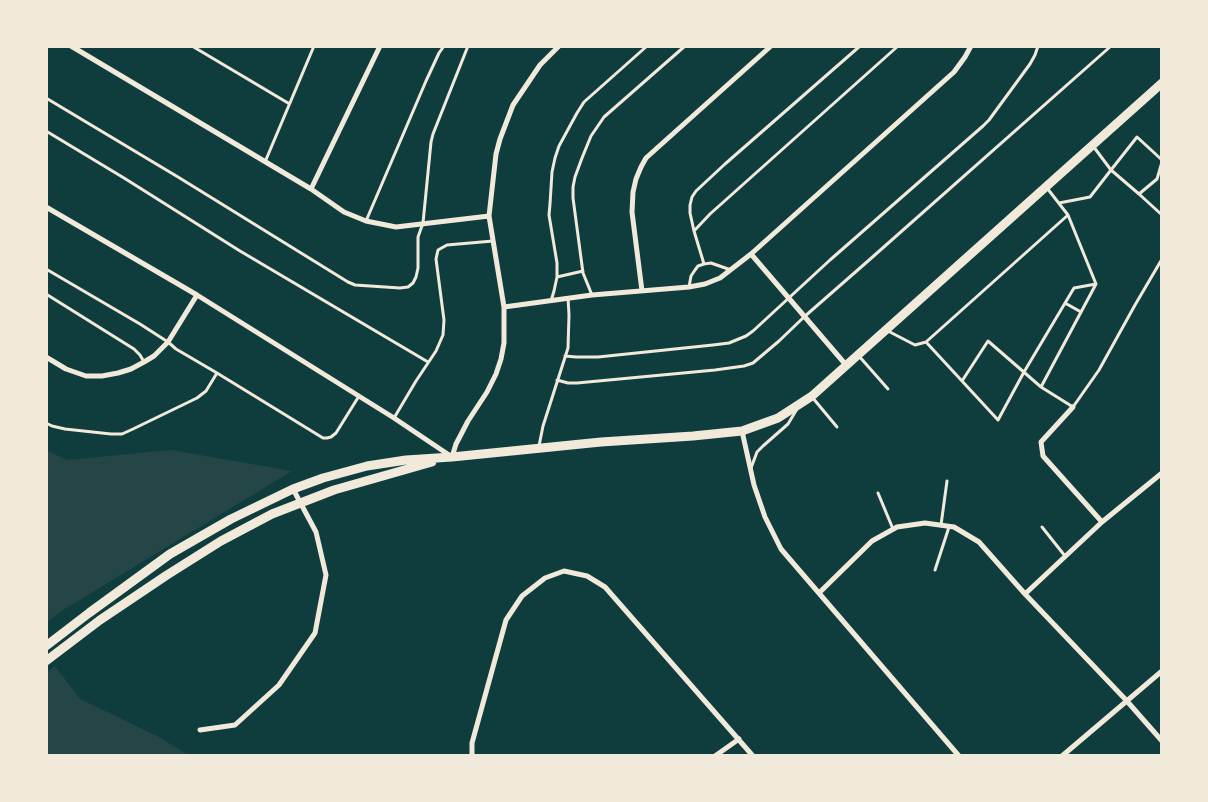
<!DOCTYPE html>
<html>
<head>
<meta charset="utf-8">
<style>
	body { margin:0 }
	#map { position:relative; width:1208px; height:802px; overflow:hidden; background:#0f3d3e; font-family:"PT Sans",sans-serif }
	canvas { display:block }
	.frame { position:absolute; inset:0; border:48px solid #f1e9da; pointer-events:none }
</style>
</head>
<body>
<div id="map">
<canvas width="1208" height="802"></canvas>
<div class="frame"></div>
</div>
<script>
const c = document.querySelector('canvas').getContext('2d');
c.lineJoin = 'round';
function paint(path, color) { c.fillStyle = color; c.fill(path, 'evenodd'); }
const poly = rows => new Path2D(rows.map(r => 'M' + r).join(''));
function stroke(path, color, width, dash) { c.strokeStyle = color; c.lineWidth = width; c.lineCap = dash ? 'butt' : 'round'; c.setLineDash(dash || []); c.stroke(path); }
paint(poly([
	[46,450,67,460,171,450,292,471,63,610,46,623],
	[55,666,80,699,157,736,185,753,193,756,46,756,46,673]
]), '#244646');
stroke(poly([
	[192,46,288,103],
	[46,98,178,177,348,282,355,285,400,288,408,287,413,283,416,277,418,268,418,237,423,223,431,142,433,134,468,46],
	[46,131,124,178,240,251,428,362],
	[1162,160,1137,137,1111,170,1139,194,1157,179,1162,162],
	[265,162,314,46],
	[1139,194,1162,215],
	[1059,203,1090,197,1111,170,1093,146],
	[1068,215,1096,284],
	[366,221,426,81,439,53,444,46],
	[694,231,710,214,898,46],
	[704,264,694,231,690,213,690,205,692,197,696,191,725,164,860,46],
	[46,269,140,324,168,342,176,349,217,373,323,438,327,438,331,437,336,433,359,396],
	[557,277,583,271],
	[689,287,691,276,695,270,698,266,704,264,711,263,731,270],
	[46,294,134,349,140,355,144,362],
	[592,295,583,273,573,198,573,187,575,177,582,158,591,136,604,117,685,46],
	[551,301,554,291,557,277,557,263,549,215,550,204,552,172,555,158,559,146,577,113,584,102,647,46],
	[1065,303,1081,312],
	[888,331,915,345,926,342],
	[858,355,888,389],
	[565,356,576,357,598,357,713,345,729,343,746,336,753,331,830,260,983,126,989,120,1030,64,1035,55,1038,46],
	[557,380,568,383,577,383,715,370,744,366,753,363,779,341,804,317,868,261,1111,46],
	[962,381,988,341,1041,387,1073,407,1099,370,1135,305,1162,259],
	[1041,387,1096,284,1074,288,1024,372,998,420,926,342,1068,215,1047,188],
	[812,397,837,427],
	[394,418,416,381,436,351,443,335,444,320,436,259,438,250,447,245,493,241],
	[46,423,52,426,65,429,111,434,122,434,133,429,197,398,206,391,217,373],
	[539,446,543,426,568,348,569,315,568,298],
	[751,468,757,452,763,446,788,424,797,409],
	[878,493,893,529],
	[941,525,947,481],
	[1042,527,1065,556],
	[935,570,949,527]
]), '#f1e9da', 3);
stroke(poly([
	[71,46,311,189,344,212,366,221,396,227,489,216],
	[311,189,380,46],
	[46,207,197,295,394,418,452,457,456,444,468,421,487,392,496,374,501,359,504,343,504,307,489,216,496,154,500,139,513,105,540,65,559,46],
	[751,254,846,365],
	[642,291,632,212,633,192,636,179,641,167,646,158,656,149,771,46],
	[504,307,592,295,689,287,705,284,720,278,751,254,954,72,965,57,971,46],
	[46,357,66,369,86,376,102,376,118,373,131,369,144,362,154,356,168,342,197,295],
	[1073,407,1041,442,1043,456,1102,522],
	[742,431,754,485,765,517,781,549,959,756],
	[819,593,872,541,897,527,925,523,954,527,979,542,1025,594,1126,700,1162,741],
	[1025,594,1102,522,1162,473],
	[200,730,235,725,279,685,315,633,326,575,316,532,293,489],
	[472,756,472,743,506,620,522,596,545,578,564,571,587,576,605,587,753,756],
	[715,756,739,739],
	[1062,756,1162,671]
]), '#f1e9da', 5);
stroke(poly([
	[46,646,89,613,170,554,231,519,293,489,323,478,367,466,406,460,452,457,601,442,693,436,742,431,778,418,812,396,1162,83],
	[46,661,100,620,167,575,221,541,272,514,334,490,432,462]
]), '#f1e9da', 9);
</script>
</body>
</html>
